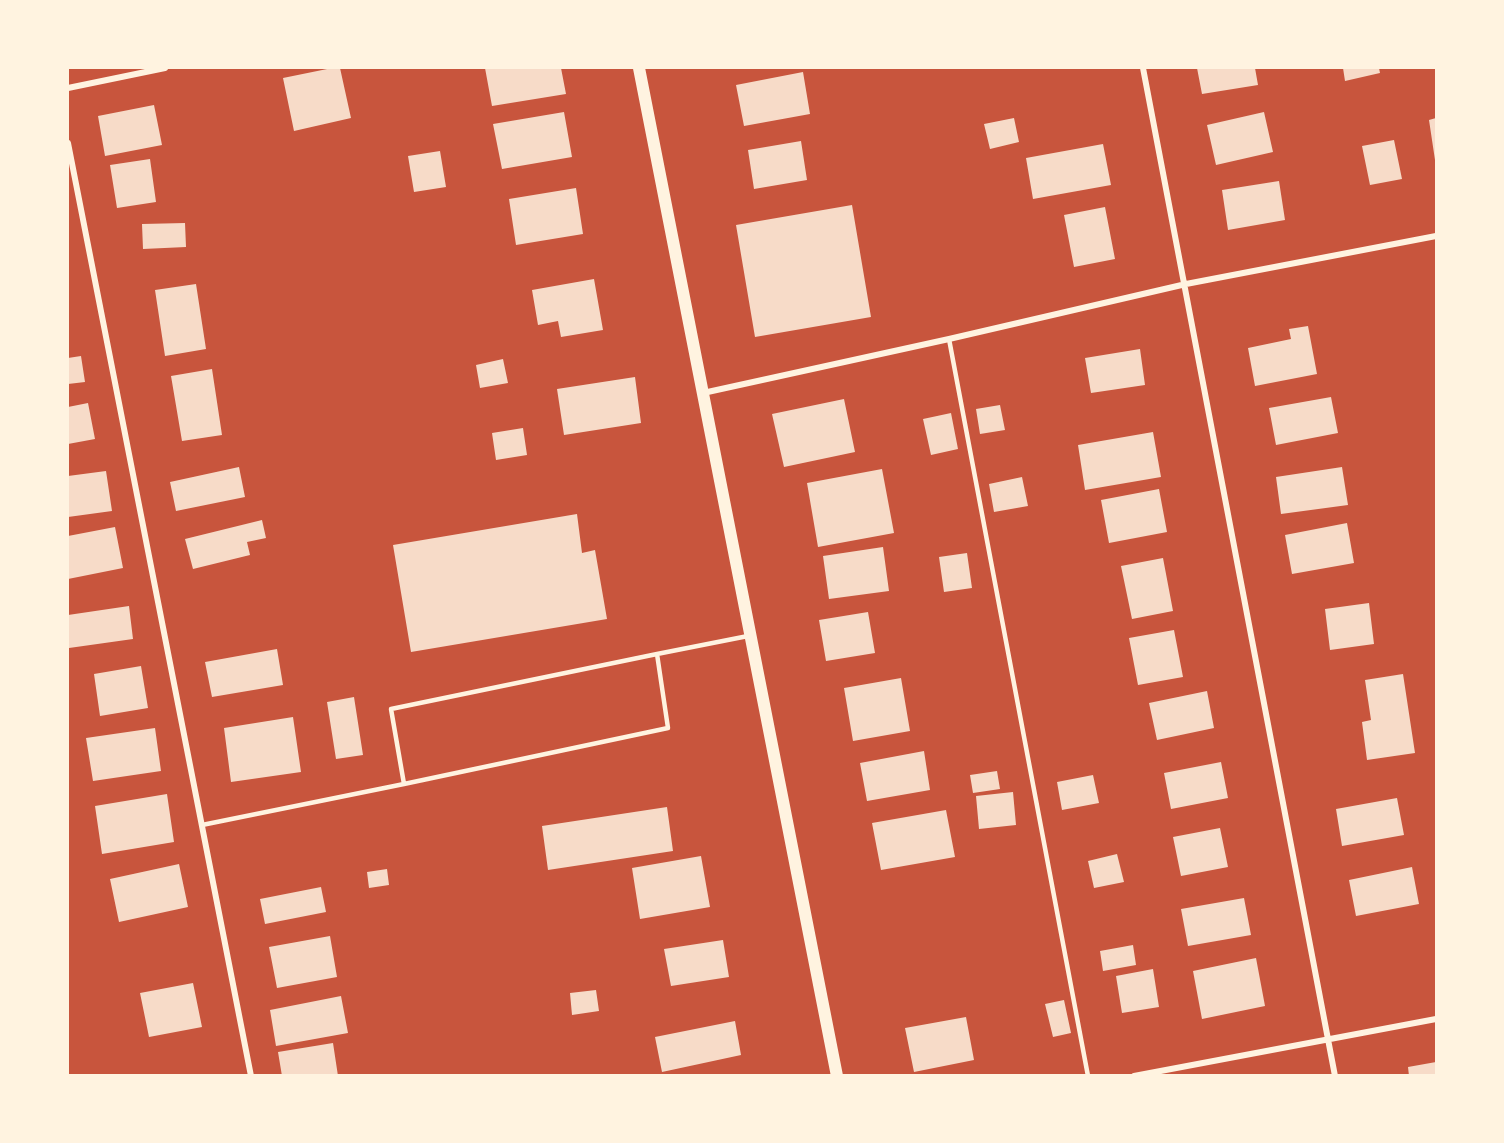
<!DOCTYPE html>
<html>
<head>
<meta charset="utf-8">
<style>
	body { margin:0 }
	#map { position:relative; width:1504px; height:1143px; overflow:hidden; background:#c8553d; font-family:Cabin,sans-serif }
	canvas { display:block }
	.frame { position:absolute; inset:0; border:69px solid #fff3e0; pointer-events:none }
</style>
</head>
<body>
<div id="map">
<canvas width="1504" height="1143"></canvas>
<div class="frame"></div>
</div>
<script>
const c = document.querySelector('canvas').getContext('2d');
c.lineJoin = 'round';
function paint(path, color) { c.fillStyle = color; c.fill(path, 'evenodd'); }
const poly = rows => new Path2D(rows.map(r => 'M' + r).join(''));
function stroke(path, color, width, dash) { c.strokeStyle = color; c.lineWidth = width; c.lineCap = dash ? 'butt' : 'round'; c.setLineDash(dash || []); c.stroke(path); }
paint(poly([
	[332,68,340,68,351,118,294,131,283,78],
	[485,68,561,68,566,94,492,106],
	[1197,68,1255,68,1258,85,1202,94],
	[1343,68,1379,68,1380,73,1345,81],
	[803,72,810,114,744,126,736,85],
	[154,105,162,145,105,156,98,116],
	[564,112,572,157,502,169,493,124],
	[1264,112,1273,152,1216,165,1207,125],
	[1014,118,1019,142,990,149,984,124],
	[1436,118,1436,160,1435,160,1429,120],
	[1394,140,1402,179,1370,185,1362,146],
	[801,141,807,180,754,189,748,150],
	[1103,144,1111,185,1033,199,1026,158],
	[440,151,446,187,414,192,408,156],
	[150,159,156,202,117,208,110,165],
	[1279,181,1285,220,1228,230,1222,190],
	[576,188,583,234,516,245,509,199],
	[852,205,871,317,755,337,736,225],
	[1105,207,1115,259,1074,267,1064,215],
	[185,223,186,247,143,249,142,224],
	[594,279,603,330,561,337,558,321,538,325,532,290],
	[196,284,206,349,165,356,155,290],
	[1308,326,1317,374,1255,386,1248,348,1291,339,1289,329],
	[1140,349,1145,385,1091,393,1085,358],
	[81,356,85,382,68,384,68,358],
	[503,359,508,383,480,388,476,365],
	[212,369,222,435,182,441,171,376],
	[635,377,641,423,564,435,557,389],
	[1331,397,1338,433,1276,445,1269,408],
	[844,399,855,452,784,467,772,414],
	[88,403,95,439,68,444,68,407],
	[1000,405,1005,430,980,434,976,409],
	[951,413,958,449,931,455,923,419],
	[523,428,527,455,496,460,492,433],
	[1153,432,1161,477,1085,490,1078,445],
	[239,467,245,497,176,511,170,482],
	[1342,467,1348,505,1281,514,1276,477],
	[882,469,894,533,818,547,807,483],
	[106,471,112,511,68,517,68,476],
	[1022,477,1028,506,994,512,989,484],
	[1159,489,1167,532,1109,543,1101,500],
	[577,514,582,553,595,550,607,619,411,652,393,545],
	[262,520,266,538,247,542,250,555,193,569,185,539],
	[1347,523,1354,563,1292,574,1285,535],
	[115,527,123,568,68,579,68,536],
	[883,547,889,591,829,599,823,556],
	[967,553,972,588,944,592,939,557],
	[1163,558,1173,611,1132,619,1121,566],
	[1369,603,1374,644,1330,650,1325,609],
	[129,606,133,639,69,648,68,615],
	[868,612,875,653,826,661,819,620],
	[1174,630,1183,677,1138,685,1129,638],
	[277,649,283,685,212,697,205,662],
	[141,666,148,708,100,716,94,674],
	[1403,674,1415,753,1367,760,1362,722,1371,720,1365,680],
	[901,678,910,731,853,741,844,688],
	[1207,691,1214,728,1157,740,1149,703],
	[354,697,363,755,336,759,327,702],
	[293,717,301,772,231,782,224,728],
	[155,728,161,771,93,781,86,738],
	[924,751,930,790,867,801,860,763],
	[1221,762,1228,798,1171,809,1164,773],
	[997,771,1000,789,973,793,970,775],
	[1093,775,1099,803,1062,810,1057,782],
	[1013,792,1016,825,979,829,976,796],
	[167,794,174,842,102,854,95,806],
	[1397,798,1404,835,1342,846,1336,809],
	[667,807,673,851,548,870,542,826],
	[946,810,955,857,881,870,872,823],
	[1220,828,1228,867,1181,876,1173,837],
	[1117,854,1124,882,1094,888,1088,861],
	[701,856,710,907,640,919,632,868],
	[179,864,188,907,119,922,110,879],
	[1412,867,1419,904,1356,916,1349,880],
	[387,869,389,885,369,888,367,872],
	[321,887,326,912,265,924,260,899],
	[1244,898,1251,935,1188,946,1181,909],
	[330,936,337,977,277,988,269,947],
	[723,940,729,977,671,986,664,949],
	[1133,945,1136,965,1103,971,1100,951],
	[1256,958,1265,1006,1202,1019,1193,971],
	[1153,969,1159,1007,1122,1013,1116,976],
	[193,983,202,1027,149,1037,140,993],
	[596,990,599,1011,572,1015,570,993],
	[341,996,348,1033,276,1046,270,1010],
	[1064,1000,1071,1033,1053,1037,1045,1004],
	[966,1017,974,1060,914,1072,905,1028],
	[735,1021,741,1055,662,1072,655,1037],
	[333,1043,338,1076,282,1076,278,1052],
	[1436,1062,1436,1076,1409,1076,1408,1067]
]), '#f7dbc8');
stroke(poly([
	[949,339,1088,1076],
	[657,654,748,636],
	[202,825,404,784,391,709,657,654,668,728,404,784]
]), '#fff3e0', 4.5);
stroke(poly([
	[1143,68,1335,1076],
	[68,88,165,68],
	[68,143,251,1076],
	[703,393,949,339,1186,284,1436,236],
	[1134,1076,1436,1019]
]), '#fff3e0', 6);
stroke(poly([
	[639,68,837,1076]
]), '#fff3e0', 12);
</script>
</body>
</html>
